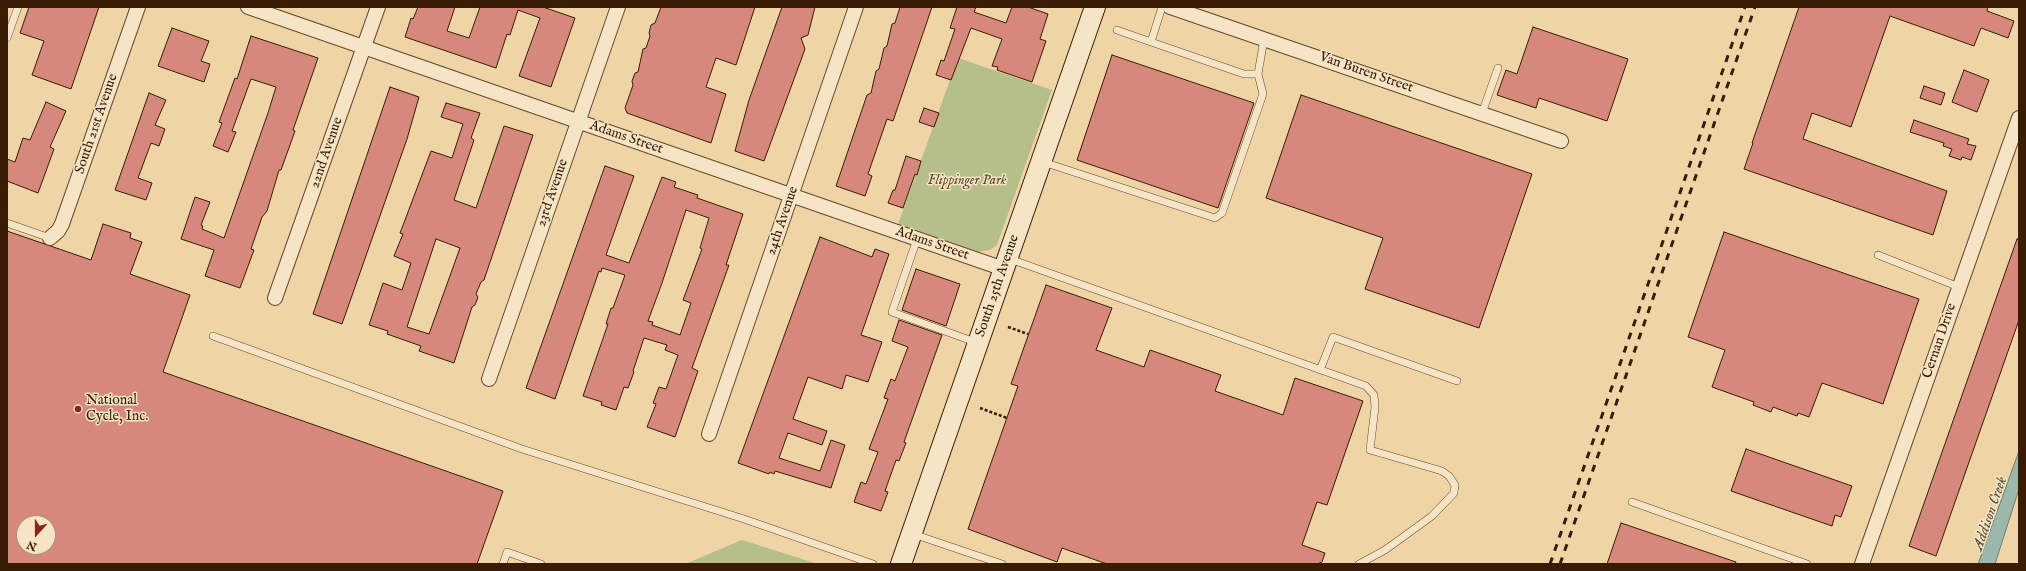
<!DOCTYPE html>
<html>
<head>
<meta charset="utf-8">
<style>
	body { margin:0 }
	#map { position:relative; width:2026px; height:571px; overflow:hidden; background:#efd5a6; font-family:"IM FELL English",serif }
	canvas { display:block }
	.frame { position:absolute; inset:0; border:8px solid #3a1c05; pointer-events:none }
	.north { position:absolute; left:16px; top:515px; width:40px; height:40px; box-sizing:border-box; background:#f5e4c5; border:1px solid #aa9478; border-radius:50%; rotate:201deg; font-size:11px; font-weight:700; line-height:16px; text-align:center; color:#3a1c05 }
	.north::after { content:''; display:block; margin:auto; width:14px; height:18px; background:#8f2418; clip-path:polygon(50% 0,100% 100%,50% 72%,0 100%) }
</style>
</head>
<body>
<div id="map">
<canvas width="2026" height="571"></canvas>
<div class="frame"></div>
<div class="north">N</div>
</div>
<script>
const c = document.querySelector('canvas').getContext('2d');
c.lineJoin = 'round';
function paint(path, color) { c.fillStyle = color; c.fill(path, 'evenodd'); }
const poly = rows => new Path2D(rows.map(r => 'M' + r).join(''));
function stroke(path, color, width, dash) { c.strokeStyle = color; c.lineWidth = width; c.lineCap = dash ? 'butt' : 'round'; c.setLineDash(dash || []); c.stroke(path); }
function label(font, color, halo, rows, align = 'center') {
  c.font = font + ' "IM FELL English",serif'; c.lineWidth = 3; c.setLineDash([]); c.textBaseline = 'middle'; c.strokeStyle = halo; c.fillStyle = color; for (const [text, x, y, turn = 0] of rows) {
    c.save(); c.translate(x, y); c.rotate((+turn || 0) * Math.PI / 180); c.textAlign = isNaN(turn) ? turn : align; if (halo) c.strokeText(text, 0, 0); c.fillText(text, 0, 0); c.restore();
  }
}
paint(poly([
	[958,58,1052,90,997,245,990,250,978,252,898,224],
	[742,540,818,564,685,564]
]), '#b6be89');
const water = poly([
	[2019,451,2019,489,1995,564,1978,564,2019,451]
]);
paint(water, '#9ab8ab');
stroke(water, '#747a69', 1);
const building = poly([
	[29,7,99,7,71,89,32,75,44,41,20,33,29,7],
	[418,7,455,7,447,31,469,38,480,7,543,7,575,18,551,87,519,76,540,18,518,10,510,35,507,34,496,68,405,37,411,18,413,19,418,7],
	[661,7,755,7,736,65,716,58,706,87,726,94,711,143,627,113,625,108,633,85,632,81,635,73,638,72,643,49,646,48,650,36,649,33,651,25,655,23,661,7],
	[782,7,815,7,808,35,801,38,805,49,764,161,735,151,749,100,782,7],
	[900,7,932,7,893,121,887,119,868,174,872,176,865,196,836,186,867,95,871,93,876,71,879,69,884,48,887,46,892,24,895,23,900,7],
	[957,7,976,7,974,12,1006,23,1012,7,1028,7,1048,14,1040,39,1046,41,1032,82,997,70,998,67,992,66,1002,39,971,28,951,80,936,75,941,60,944,61,955,29,950,28,957,7],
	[1799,7,1988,7,1987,11,2014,21,2008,38,1981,28,1974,46,1890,16,1851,127,1812,113,1803,139,1947,191,1933,235,1744,169,1753,143,1752,143,1799,7],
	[1533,27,1628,59,1607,121,1539,98,1536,108,1497,95,1506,70,1517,74,1533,27],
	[172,28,209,41,201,61,210,64,204,82,158,66,172,28],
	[251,36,318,58,293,130,295,131,281,170,279,170,267,211,262,217,251,249,254,250,240,288,205,276,214,250,181,239,195,197,210,202,201,225,203,226,202,229,224,238,268,113,276,87,251,79,232,131,236,132,228,152,213,146,222,123,219,122,235,78,237,79,251,36],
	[1112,55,1254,103,1218,208,1077,160,1112,55],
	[1964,70,1989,80,1977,112,1952,102,1964,70],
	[1924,86,1945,93,1941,105,1920,98,1924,86],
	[390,87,419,97,407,139,342,324,313,314,390,87],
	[149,93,166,100,155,125,165,129,159,146,151,143,138,178,152,183,146,200,115,190,149,93],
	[1301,95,1532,174,1479,328,1365,289,1383,238,1266,198,1301,95],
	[46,102,66,111,50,147,54,149,38,193,7,181,7,159,15,162,23,138,30,140,46,102],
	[446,103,480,113,471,138,474,140,454,200,476,208,504,126,533,135,484,280,481,282,476,294,478,297,475,305,472,307,454,363,419,351,421,346,387,334,388,331,369,325,383,283,402,290,411,263,394,256,403,234,400,233,405,220,431,151,452,158,463,124,441,117,446,103],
	[436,239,460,248,429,334,407,327,436,239],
	[924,108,939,113,934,127,919,122,924,108],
	[1914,120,1969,139,1967,144,1976,146,1971,160,1962,157,1961,160,1949,156,1952,149,1943,146,1944,143,1910,132,1914,120],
	[906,156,921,161,917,175,915,174,903,208,888,203,893,190,895,190,906,156],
	[605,166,634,176,606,255,629,263,662,177,676,182,674,187,698,195,697,198,743,214,726,265,729,265,692,368,698,371,675,437,647,427,656,404,653,403,659,387,666,389,678,355,665,350,667,345,644,338,633,371,634,372,628,388,624,387,616,410,601,405,602,402,583,396,608,324,606,324,611,308,613,308,625,275,602,268,601,272,599,271,555,399,526,388,605,166],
	[686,210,709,218,700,248,702,249,683,300,691,303,680,335,652,325,653,322,648,321,662,283,686,210],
	[103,224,131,233,130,238,142,242,130,274,190,295,163,372,503,491,477,564,7,564,7,231,91,260,103,224],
	[24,523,48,523,48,547,24,547,24,523],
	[1724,232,1919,299,1883,404,1822,383,1809,417,1798,413,1797,416,1773,407,1771,412,1753,405,1754,402,1712,387,1725,350,1688,337,1724,232],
	[820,237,872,257,875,249,889,254,861,335,882,342,868,382,846,375,842,389,808,377,793,419,827,431,822,445,788,433,779,458,820,471,831,440,845,445,831,488,775,471,774,474,770,472,769,474,738,463,820,237],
	[2017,239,2019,239,2019,320,1936,556,1909,546,2017,239],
	[916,269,960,284,946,326,902,310,916,269],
	[1046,285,1112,308,1096,350,1144,367,1150,350,1221,375,1215,391,1283,415,1295,378,1363,401,1327,505,1317,502,1302,545,1325,553,1322,562,1317,564,1107,564,1062,548,1057,562,968,529,1018,386,1011,384,1046,285],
	[899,320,942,335,904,442,906,443,899,461,896,460,885,491,888,492,881,511,854,502,861,482,866,484,878,452,869,449,888,399,884,398,891,379,895,381,908,347,892,341,899,320],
	[1746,449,1852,486,1841,517,1835,515,1832,526,1731,491,1746,449],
	[1621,523,1736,562,1735,564,1607,564,1621,523]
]);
paint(building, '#d5887b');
stroke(building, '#3a1c05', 1);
const service = poly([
	[1162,7,1151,42,1244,74,1258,74,1264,39],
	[1117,30,1151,42],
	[7,38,18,7],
	[1482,113,1498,68],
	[1043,162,1215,218,1222,213,1263,94,1258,74],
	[7,223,50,238],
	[917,239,892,312,978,343],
	[1878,255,1959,287],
	[1010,259,1366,386,1374,395,1375,407,1370,450,1442,471,1449,476,1455,485,1454,493,1432,516,1385,550,1359,564],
	[213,336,522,449,744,519,873,564],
	[1320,370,1333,337,1457,381],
	[1632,502,1807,564],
	[913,534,1002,564],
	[503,564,507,552,541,564]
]);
const minor = poly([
	[248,7,1004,269],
	[1170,7,1561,141],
	[50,238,58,231,62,224,138,7],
	[275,298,378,7],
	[489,379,618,7],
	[709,434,856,7],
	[1862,564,2019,118]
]);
const secondary = poly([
	[901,564,1095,7]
]);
stroke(service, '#674a2d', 8);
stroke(minor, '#674a2d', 16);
stroke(secondary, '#3a1c05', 22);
stroke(poly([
	[1008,327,1028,334],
	[980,408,1007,418]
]), '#3a1c05', 2.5, [3, 2]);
stroke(service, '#f5e4c5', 7);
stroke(minor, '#f5e4c5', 14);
stroke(secondary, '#f5e4c5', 20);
stroke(poly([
	[1550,564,1745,7],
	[1560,564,1755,7]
]), '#3a1c05', 3, [7, 7]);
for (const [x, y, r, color] of [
	[78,409,4,"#8f2418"]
]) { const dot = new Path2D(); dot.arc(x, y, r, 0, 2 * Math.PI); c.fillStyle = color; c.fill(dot); stroke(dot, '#f5e4c5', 1.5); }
label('14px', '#3a1c05', '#f5e4c5', [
	["Van Buren Street",1366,73,19],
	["South 21st Avenue",97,124,-71],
	["Adams Street",626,138,19],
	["22nd Avenue",327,153,-71],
	["23rd Avenue",553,193,-71],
	["24th Avenue",783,221,-71],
	["Adams Street",932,244,19],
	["South 25th Avenue",998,286,-71],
	["Cernan Drive",1940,341,-71]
]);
label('italic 14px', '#594426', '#f5e4c5', [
	["Flippinger Park",967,181]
]);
label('14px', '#3a1c05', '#f5e4c5', [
	["National",86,401],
	["Cycle, Inc.",86,417]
], 'left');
label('italic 15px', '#574b37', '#f5e4c5', [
	["Addison Creek",1991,514,-71]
]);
</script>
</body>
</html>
